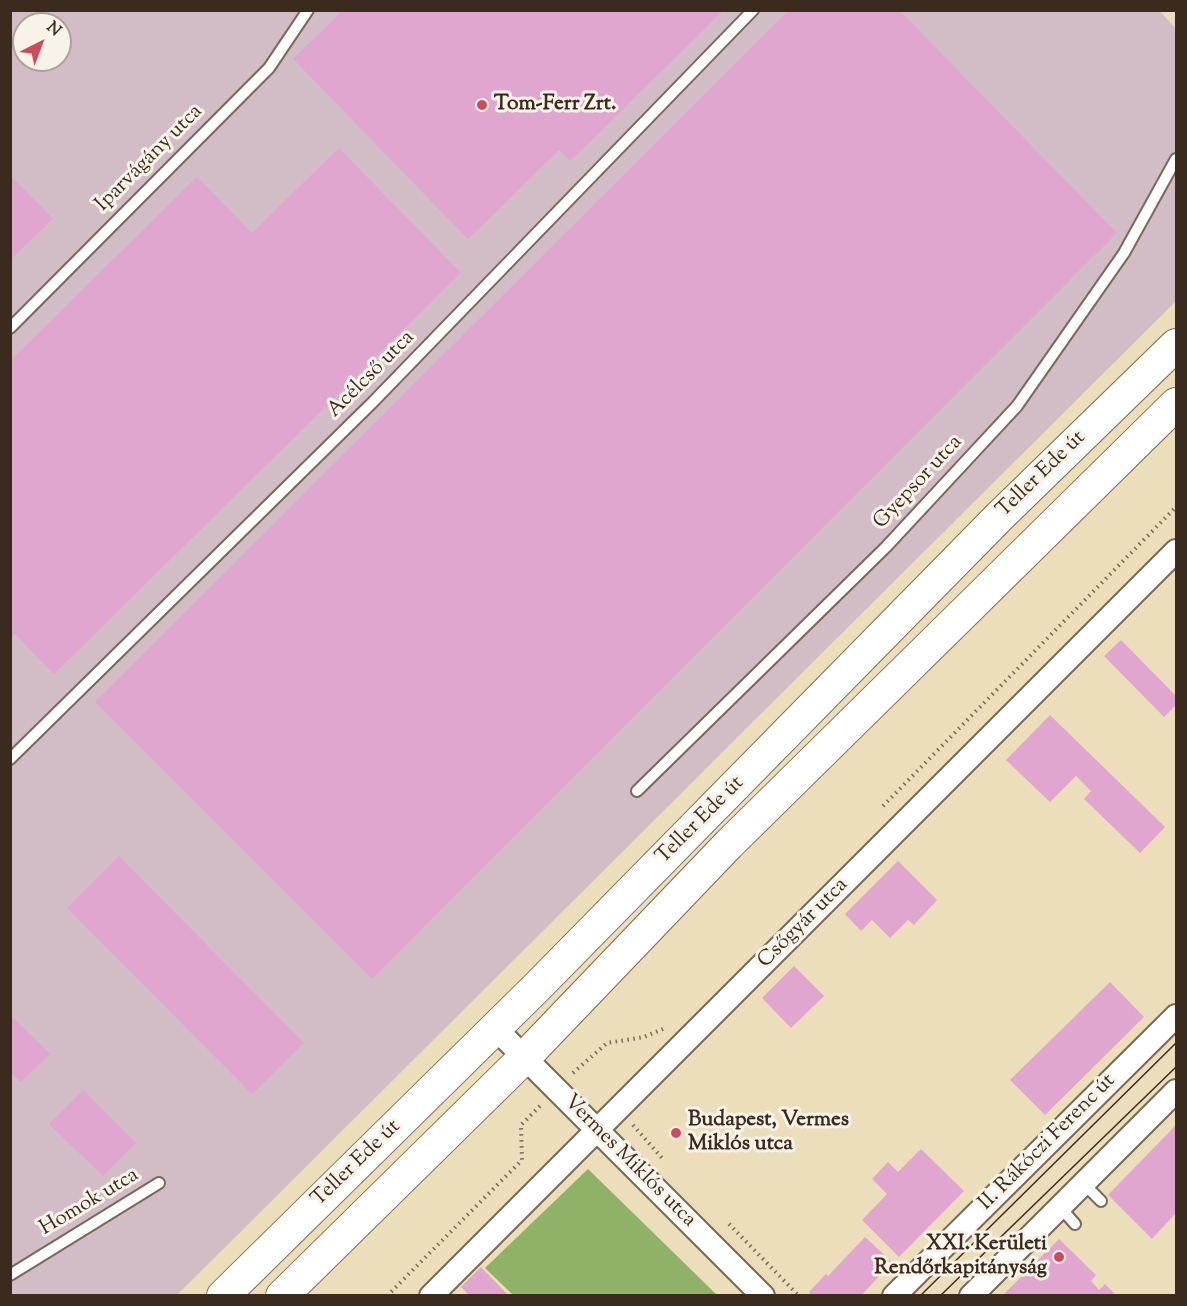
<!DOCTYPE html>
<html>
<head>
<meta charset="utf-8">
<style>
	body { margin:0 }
	#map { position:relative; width:1187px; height:1306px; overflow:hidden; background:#ecdebb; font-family:"Sorts Mill Goudy",serif }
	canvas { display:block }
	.frame { position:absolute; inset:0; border:12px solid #3b2a1e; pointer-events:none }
	.north { position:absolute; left:12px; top:12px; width:60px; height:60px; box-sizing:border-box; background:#f7f3e8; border:2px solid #aca397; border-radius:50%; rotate:42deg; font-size:16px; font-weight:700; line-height:24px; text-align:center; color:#3b2a1e }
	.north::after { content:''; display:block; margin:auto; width:21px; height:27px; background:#d1495b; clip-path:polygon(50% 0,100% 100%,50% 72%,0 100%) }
</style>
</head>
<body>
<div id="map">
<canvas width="1187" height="1306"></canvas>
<div class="frame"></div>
<div class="north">N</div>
</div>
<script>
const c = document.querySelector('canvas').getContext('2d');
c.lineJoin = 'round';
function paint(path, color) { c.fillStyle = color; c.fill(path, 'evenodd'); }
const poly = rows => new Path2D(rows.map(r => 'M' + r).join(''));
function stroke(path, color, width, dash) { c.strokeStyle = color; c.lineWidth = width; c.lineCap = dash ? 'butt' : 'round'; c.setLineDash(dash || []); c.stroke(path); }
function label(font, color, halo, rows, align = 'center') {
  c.font = font + ' "Sorts Mill Goudy",serif'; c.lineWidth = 6; c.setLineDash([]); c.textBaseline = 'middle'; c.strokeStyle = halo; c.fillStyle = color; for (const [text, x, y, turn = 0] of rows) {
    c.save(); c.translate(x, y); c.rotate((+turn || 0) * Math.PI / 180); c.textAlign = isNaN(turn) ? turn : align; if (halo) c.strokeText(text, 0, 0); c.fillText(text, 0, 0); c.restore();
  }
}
paint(poly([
	[1159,10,1176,29,1176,301,177,1295,11,1295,10,11],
	[24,24,60,24,60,60,24,60]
]), '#d2bdc6');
paint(poly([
	[588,1169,717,1295,513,1295,485,1268]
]), '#90b266');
paint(poly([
	[343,10,724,10,570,161,559,150,468,239,293,59],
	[789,10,899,10,1117,233,372,979,95,702],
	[339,148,461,273,54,674,15,634,10,639,10,361,197,177,252,233],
	[10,175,53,219,10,260],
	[1121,640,1176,696,1176,705,1164,717,1104,656],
	[1050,715,1165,827,1140,853,1084,799,1091,791,1076,776,1050,802,1006,760],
	[119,856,304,1043,252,1094,67,908],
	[898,861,937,900,914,925,908,920,890,938,872,920,861,931,845,914],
	[794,966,824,996,791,1028,762,998],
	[1110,982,1144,1017,1045,1115,1010,1080],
	[10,1015,50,1054,21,1082,10,1072],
	[83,1090,136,1143,103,1176,49,1124],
	[1176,1125,1176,1213,1152,1239,1108,1195],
	[921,1149,964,1191,899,1257,862,1220,887,1194,872,1179,888,1162,898,1172],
	[865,1237,892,1262,861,1296,812,1296,809,1292,826,1274,828,1276],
	[1059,1239,1096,1275,1091,1281,1099,1290,1105,1284,1117,1296,1002,1296],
	[481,1267,509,1296,470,1296,461,1287]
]), '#e1a6d0');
const service = poly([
	[10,328,269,68,308,10],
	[10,759,372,403,753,10],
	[637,791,886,547,1017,406,1124,253,1176,159],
	[1083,1183,1101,1201],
	[1060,1207,1075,1224],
	[10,1275,159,1183]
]);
const minor = poly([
	[495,1028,763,1296],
	[431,1296,1176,551],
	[894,1296,1176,1016],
	[971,1296,1176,1091]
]);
const secondary = poly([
	[223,1296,537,987,999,517,1176,345],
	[282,1296,525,1057,729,844,1176,404]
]);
stroke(service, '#796955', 14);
stroke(minor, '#796955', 26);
stroke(secondary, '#796955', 34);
stroke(poly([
	[883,806,1176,507],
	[573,1073,607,1043,644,1037,663,1029],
	[633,1125,662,1158],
	[729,1224,799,1296],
	[387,1296,522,1160,521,1125,540,1106]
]), '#796955', 4, [1.5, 4.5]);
stroke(service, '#fff', 10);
stroke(minor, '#fff', 22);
stroke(secondary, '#fff', 32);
stroke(poly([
	[920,1296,1176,1043],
	[940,1296,1176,1067]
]), '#3b2a1e', 1.5);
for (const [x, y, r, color] of [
	[482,105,6,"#d1495b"],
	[676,1133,6,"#d1495b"],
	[1059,1257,6,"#d1495b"]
]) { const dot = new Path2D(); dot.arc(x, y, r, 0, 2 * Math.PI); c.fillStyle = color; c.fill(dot); stroke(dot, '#f7f3e8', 2); }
label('bold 21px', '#3b2a1e', '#f7f3e8', [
	["Tom-Ferr Zrt.",494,105],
	["Budapest, Vermes",688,1121],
	["Miklós utca",688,1145],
	["XXI. Kerületi",1047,1245,"right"],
	["Rendőrkapitányság",1047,1269,"right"]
], 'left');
label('21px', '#3b2a1e', '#f7f3e8', [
	["Iparvágány utca",150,159,-45],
	["Acélcső utca",372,375,-45],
	["Teller Ede út",1042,475,-44],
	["Gyepsor utca",919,483,-47],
	["Teller Ede út",701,821,-45],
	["Csőgyár utca",804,924,-45],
	["II. Rákóczi Ferenc út",1048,1143,-45],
	["Vermes Miklós utca",629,1162,45],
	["Teller Ede út",357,1164,-44],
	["Homok utca",90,1203,-31]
]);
</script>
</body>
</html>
